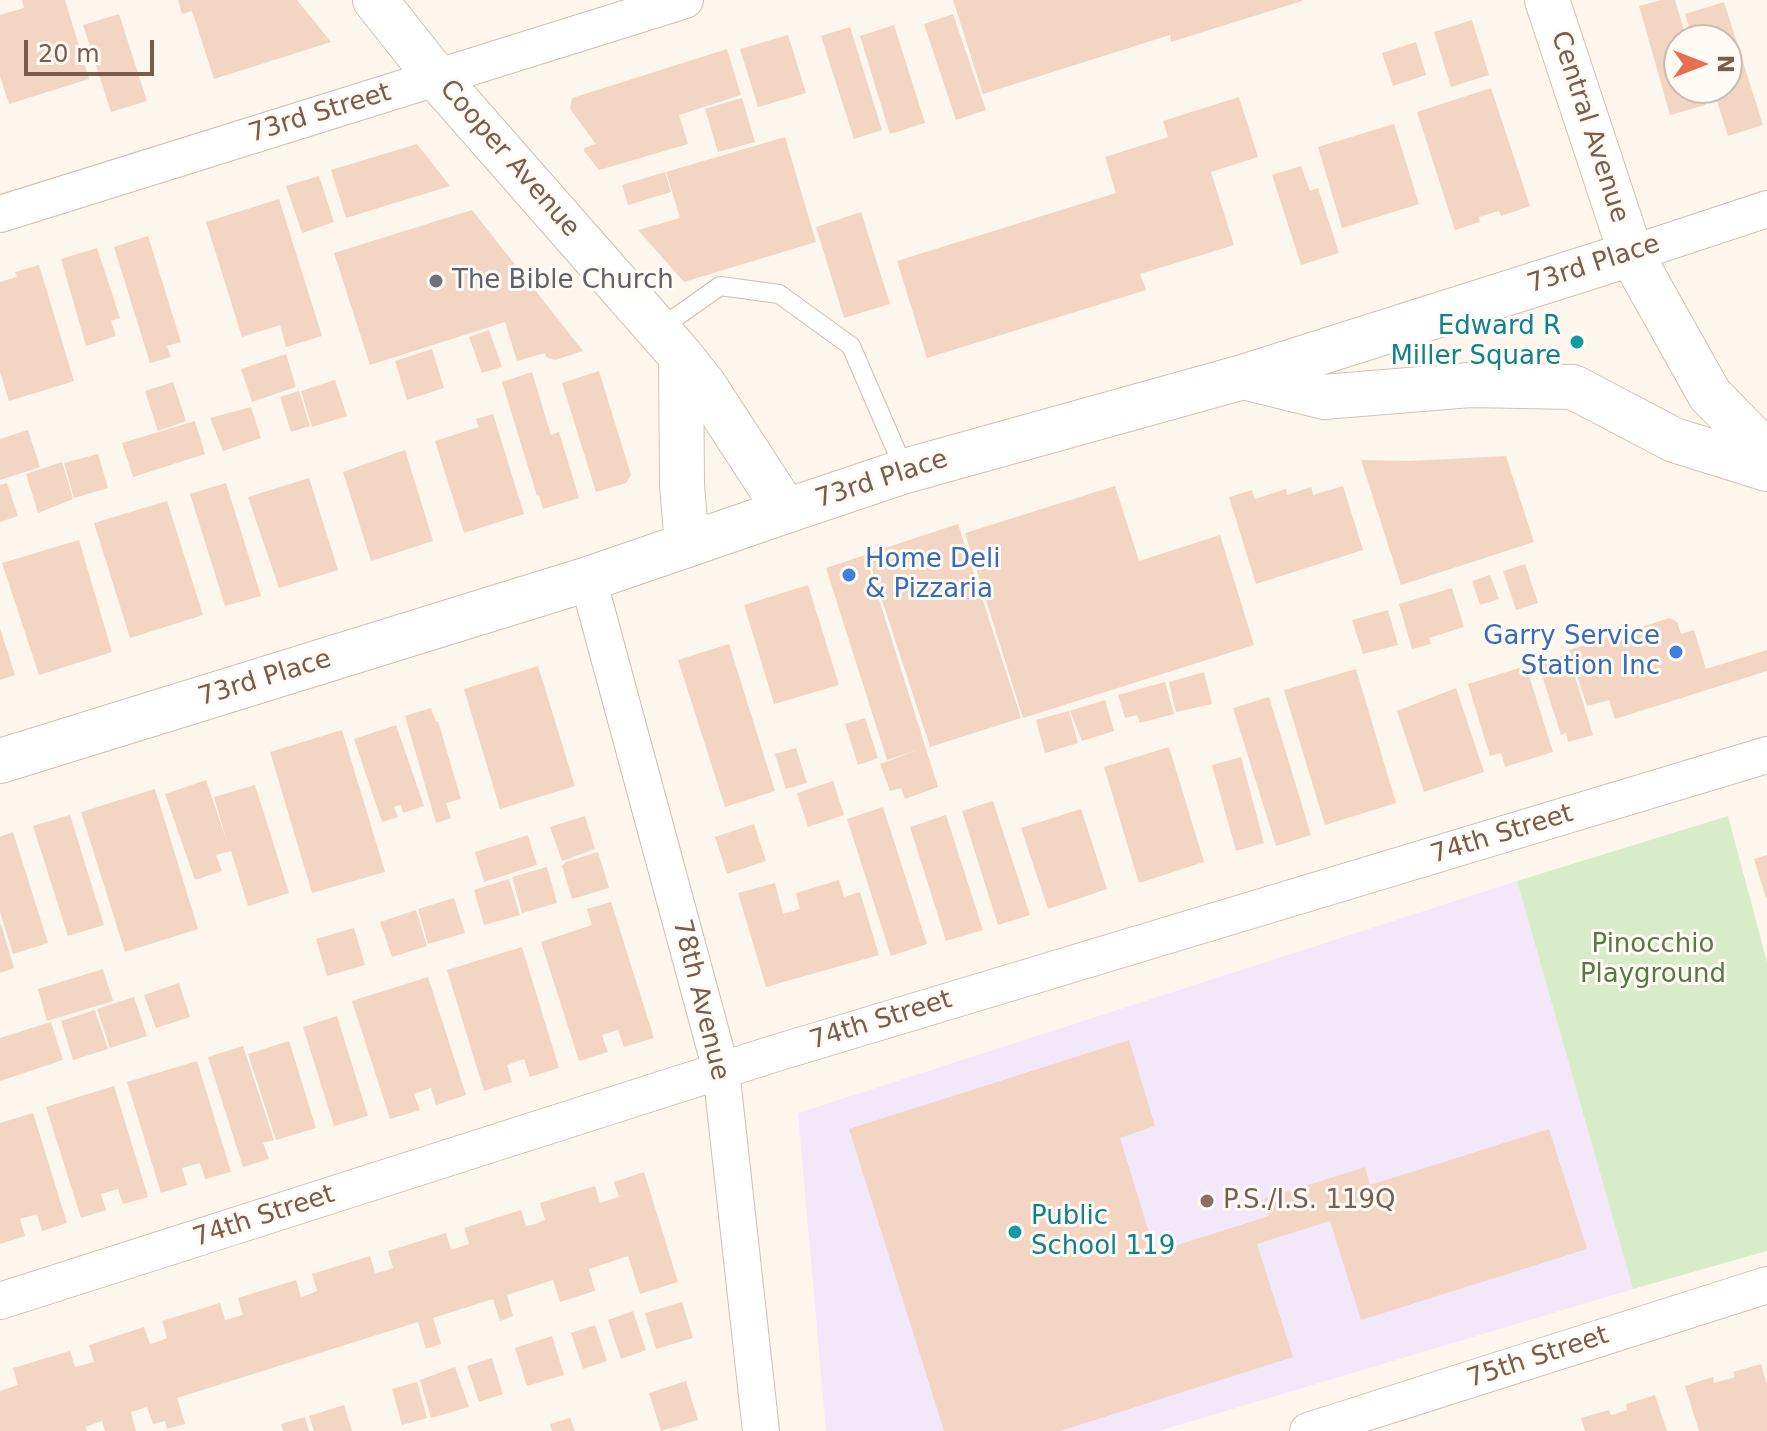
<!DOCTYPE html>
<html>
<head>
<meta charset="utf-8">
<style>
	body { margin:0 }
	#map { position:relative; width:1767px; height:1431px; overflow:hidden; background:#fdf6ec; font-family:"DejaVu Sans",sans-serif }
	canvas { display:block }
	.north { position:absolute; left:1663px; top:24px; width:80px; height:80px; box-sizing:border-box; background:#fffaf3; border:2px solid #cabbb1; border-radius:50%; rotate:90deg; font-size:22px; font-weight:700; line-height:32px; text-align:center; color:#7a5c4d }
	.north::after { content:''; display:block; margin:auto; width:28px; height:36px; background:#e76f51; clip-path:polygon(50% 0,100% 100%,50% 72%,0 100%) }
	.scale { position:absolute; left:24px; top:40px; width:130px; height:36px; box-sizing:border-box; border:4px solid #7a5c4d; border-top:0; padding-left:10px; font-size:24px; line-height:28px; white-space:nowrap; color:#7a5c4d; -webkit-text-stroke:6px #fffaf3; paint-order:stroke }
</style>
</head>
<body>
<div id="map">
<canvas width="1767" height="1431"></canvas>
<div class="north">N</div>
<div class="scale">20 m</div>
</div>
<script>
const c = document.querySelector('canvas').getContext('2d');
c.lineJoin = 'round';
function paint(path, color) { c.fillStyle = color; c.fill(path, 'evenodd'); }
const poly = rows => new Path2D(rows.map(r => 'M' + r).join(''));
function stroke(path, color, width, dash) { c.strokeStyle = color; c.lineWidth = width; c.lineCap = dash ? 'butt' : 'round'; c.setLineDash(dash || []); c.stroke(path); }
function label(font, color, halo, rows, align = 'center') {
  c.font = font + ' "DejaVu Sans",sans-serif'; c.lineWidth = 6; c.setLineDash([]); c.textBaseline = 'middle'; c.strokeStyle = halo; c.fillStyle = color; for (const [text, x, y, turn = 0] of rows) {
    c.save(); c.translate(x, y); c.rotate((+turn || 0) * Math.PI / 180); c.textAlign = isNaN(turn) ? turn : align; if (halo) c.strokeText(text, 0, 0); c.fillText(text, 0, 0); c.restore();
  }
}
paint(poly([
	[1517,881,1633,1289,1159,1431,826,1431,798,1113]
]), '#f3e8fa');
paint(poly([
	[1728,816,1767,962,1767,1251,1633,1289,1517,881]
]), '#d8ecc9');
paint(poly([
	[22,0,65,0,89,79,9,104,0,76,0,15,24,8],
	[178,0,297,0,331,42,214,79,192,11,182,14],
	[953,0,1302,0,1302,1,1171,42,1170,35,983,94],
	[1661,0,1675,0,1687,40,1679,40,1679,88,1701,88,1706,105,1670,115,1639,6],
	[1724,2,1763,125,1728,136,1713,88,1727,88,1727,40,1693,40,1685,14],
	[119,14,147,101,111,112,83,25],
	[953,14,986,110,956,120,924,24],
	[1472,20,1489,75,1451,87,1434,32],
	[894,25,925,123,890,134,860,36],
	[850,27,882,130,854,139,821,36],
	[788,35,806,93,758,107,740,49],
	[1416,42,1426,75,1393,86,1382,53],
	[727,49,741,95,679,115,688,144,599,170,584,151,584,148,596,144,570,109,572,98],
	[1491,88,1530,206,1501,216,1499,211,1479,217,1480,222,1455,230,1417,112],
	[1239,97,1258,157,1211,172,1234,245,1140,274,1146,290,927,358,897,261,1116,193,1105,157,1168,137,1163,121],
	[742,98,755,142,718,152,705,109],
	[1394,124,1419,204,1342,228,1318,147],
	[785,137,816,242,684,282,638,230,680,218,666,172],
	[417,144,450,186,346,218,331,170],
	[1301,166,1310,191,1318,188,1339,253,1301,265,1272,175],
	[665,172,671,192,628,205,622,185],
	[319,176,334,222,302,233,286,186],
	[279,199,322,336,286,347,280,325,242,337,206,222],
	[472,210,583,351,555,360,546,357,545,353,517,361,505,322,370,365,334,253],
	[861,212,890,304,844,318,816,227],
	[148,236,181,342,167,346,171,357,150,363,114,247],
	[97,248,120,318,111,321,116,336,86,346,61,259],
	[39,265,74,381,9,401,0,372,0,282,17,277,15,272],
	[489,330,502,367,482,373,469,337],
	[432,349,444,388,407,400,395,361],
	[286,354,296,387,252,402,241,369],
	[599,371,631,475,626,483,596,492,562,383],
	[532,372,551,435,559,432,579,498,543,509,539,495,537,496,502,382],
	[335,380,347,416,312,427,301,391],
	[173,382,186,421,158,431,145,391],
	[299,391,310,426,291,432,280,397],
	[251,407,261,438,223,451,210,418],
	[493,414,524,514,464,533,435,441,479,427,476,419],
	[195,421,205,454,133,477,122,443],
	[28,430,40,467,0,480,0,439],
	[405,450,433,541,371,561,343,472],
	[98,454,108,488,74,498,64,463],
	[1506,456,1534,542,1401,585,1361,460,1410,461],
	[62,462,73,499,38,513,26,474],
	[309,478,338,570,279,588,248,497],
	[7,483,18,516,0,522,0,485],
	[226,483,261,596,225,606,190,494],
	[1115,486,1139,561,1220,535,1254,645,1023,718,965,533],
	[1343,486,1363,550,1256,584,1229,497,1252,490,1255,499,1286,489,1287,495,1311,487,1313,495],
	[167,501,203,615,130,638,94,523],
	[958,524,1021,718,930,747,867,554],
	[79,540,112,652,39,675,2,563],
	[865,555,938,787,905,799,901,788,890,791,880,764,920,749,887,760,826,568],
	[1525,564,1538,603,1516,610,1503,571],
	[1490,575,1499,599,1480,605,1472,581],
	[808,585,839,685,774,704,744,605],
	[1452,588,1464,627,1429,638,1431,644,1412,649,1399,604],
	[1388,610,1398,645,1363,654,1352,620],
	[1670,618,1677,622,1681,634,1694,630,1706,669,1767,650,1767,671,1615,719,1609,700,1587,706,1569,650],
	[0,628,15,675,0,680],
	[729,644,775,791,725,807,678,660],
	[1568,654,1593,735,1568,742,1566,733,1561,735,1538,663],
	[538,666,575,786,500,809,464,689],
	[1526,666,1553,752,1505,767,1501,753,1490,756,1468,684],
	[1356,669,1396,803,1325,825,1284,690],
	[1204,672,1212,704,1176,712,1169,682],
	[1165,682,1174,714,1140,723,1137,715,1125,718,1118,695],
	[1456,688,1484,772,1424,792,1397,711],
	[1269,697,1311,835,1276,846,1233,708],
	[1105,700,1114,731,1082,741,1070,711],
	[431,708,436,722,438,721,461,799,446,803,451,818,436,823,405,716],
	[1069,711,1078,743,1045,753,1036,720],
	[865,718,878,758,858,765,845,724],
	[396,725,424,806,403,813,401,805,394,807,398,817,382,822,354,739],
	[342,730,385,872,312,893,270,752],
	[1169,747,1204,862,1139,883,1104,767],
	[796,748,807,783,786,789,775,754],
	[1241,757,1264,843,1236,851,1212,765],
	[206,780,227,842,214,797,255,785,289,893,248,906,231,851,216,855,222,871,195,880,165,794],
	[833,781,844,815,808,827,797,793],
	[155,789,198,929,125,952,81,812],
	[993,801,1030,915,998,925,962,811],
	[883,807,927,944,891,956,847,819],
	[1081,809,1107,889,1048,909,1021,828],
	[70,815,104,925,68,936,33,826],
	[946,815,983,930,946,941,910,827],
	[585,816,595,849,562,861,550,827],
	[754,824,766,861,727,874,715,837],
	[13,832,48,943,13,954,0,912,0,837],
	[528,835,537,865,484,882,475,852],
	[598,852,609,888,572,899,562,866,566,862],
	[1767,855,1767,898,1766,898,1754,859],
	[547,867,557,903,522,913,512,877],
	[509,879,520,915,484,925,474,890],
	[839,880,844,897,860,892,879,955,766,987,738,893,775,883,783,914,800,909,796,893],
	[454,898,465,933,428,944,418,909],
	[611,902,654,1038,624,1047,618,1030,611,1032,602,1035,608,1052,579,1061,541,942,592,925,587,909],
	[416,910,427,946,392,957,380,922],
	[1,924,14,968,0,973,0,925],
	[354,928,365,965,327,976,316,939],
	[522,947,559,1068,530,1077,524,1059,507,1065,512,1082,484,1091,447,970],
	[103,969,113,1001,47,1021,38,989],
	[428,977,466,1095,436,1105,431,1088,414,1094,420,1110,390,1119,352,1001],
	[179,983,190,1017,156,1028,144,995],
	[134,997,147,1036,110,1048,97,1009],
	[95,1010,108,1049,73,1060,61,1021],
	[337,1016,368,1116,334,1126,303,1027],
	[51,1022,63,1060,0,1081,0,1038],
	[1129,1040,1155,1126,1120,1138,1155,1252,1269,1216,1264,1199,1365,1167,1370,1185,1549,1129,1587,1249,1361,1320,1330,1221,1257,1244,1293,1357,1060,1431,944,1431,849,1129],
	[289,1041,316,1128,276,1140,248,1054],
	[243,1046,274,1140,263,1143,269,1159,243,1167,208,1057],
	[197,1061,231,1172,205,1179,200,1163,182,1168,187,1185,161,1193,127,1082],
	[114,1086,148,1197,123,1204,118,1189,101,1194,106,1210,81,1218,46,1107],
	[33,1113,67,1223,42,1231,37,1214,20,1219,25,1236,0,1244,0,1123],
	[644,1172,678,1282,640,1294,628,1256,589,1269,595,1291,560,1302,553,1280,507,1295,513,1316,500,1321,493,1299,433,1318,441,1344,426,1349,418,1322,177,1398,185,1424,167,1429,165,1421,153,1424,147,1407,131,1412,136,1431,105,1431,102,1421,85,1427,87,1431,0,1431,0,1391,18,1385,13,1368,70,1351,75,1367,94,1362,89,1345,144,1327,150,1344,160,1341,167,1338,162,1321,220,1303,225,1320,243,1315,238,1298,296,1280,301,1297,310,1294,317,1291,312,1274,370,1256,375,1273,385,1271,393,1268,388,1251,446,1233,451,1250,469,1244,464,1228,521,1210,526,1226,535,1224,545,1220,540,1203,595,1186,600,1203,619,1197,614,1182],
	[682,1302,693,1338,656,1349,645,1313],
	[633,1311,646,1350,621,1359,608,1320],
	[595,1325,607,1361,583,1369,571,1333],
	[552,1336,564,1375,527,1386,515,1348],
	[492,1358,503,1394,479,1402,467,1366],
	[1761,1364,1767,1385,1767,1431,1699,1431,1685,1386,1713,1377,1714,1383,1735,1377,1733,1372],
	[455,1367,469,1407,431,1418,420,1380],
	[686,1381,698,1420,661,1431,649,1393],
	[417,1382,427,1418,402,1425,392,1389],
	[1655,1395,1667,1431,1585,1431,1581,1418,1609,1410,1611,1415,1627,1410,1626,1404],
	[344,1405,352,1431,314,1431,309,1416],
	[305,1417,309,1431,283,1431,281,1424],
	[570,1418,575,1431,552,1431,550,1424]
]), '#f3d5c3');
const service = poly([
	[659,329,720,286,779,294,851,346,905,471]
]);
const minor = poly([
	[0,214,685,0],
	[1631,254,1767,209],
	[588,579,721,1070,761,1431],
	[0,1301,773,1054,1767,755],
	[1308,1431,1767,1285]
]);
const tertiary = poly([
	[0,761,588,579,786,511]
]);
const secondary = poly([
	[375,0,437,78,681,356,704,385,786,511,905,471,1243,377,1631,254],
	[1547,0,1631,254,1710,395,1767,453],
	[681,356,682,485,687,545],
	[1243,377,1324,397,1470,385,1573,387,1674,440,1767,469]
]);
stroke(service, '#d1beb0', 20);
stroke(minor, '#d1beb0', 38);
stroke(tertiary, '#d1beb0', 46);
stroke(secondary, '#d6c0b0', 46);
stroke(service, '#fff', 18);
stroke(minor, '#fff', 36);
stroke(tertiary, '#fff', 44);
stroke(secondary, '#fff', 44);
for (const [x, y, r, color] of [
	[436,281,8,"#6b7280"],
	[1577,342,8,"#0f9aa8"],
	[849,575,8,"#3f7fe0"],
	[1676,652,8,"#3f7fe0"],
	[1207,1201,8,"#8d6e63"],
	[1015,1232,8,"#0f9aa8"]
]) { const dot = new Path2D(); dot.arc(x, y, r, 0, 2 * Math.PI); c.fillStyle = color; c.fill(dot); stroke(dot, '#fffaf3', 3); }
label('26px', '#7a5c4d', '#fffaf3', [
	["73rd Street",320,114,-17],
	["Central Avenue",1589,127,72],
	["Cooper Avenue",509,159,49],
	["73rd Place",1594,265,-18],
	["73rd Place",882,480,-18],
	["73rd Place",265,679,-17],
	["74th Street",1502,835,-17],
	["78th Avenue",700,1000,76],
	["74th Street",881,1021,-17],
	["74th Street",264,1217,-18],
	["75th Street",1538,1358,-18]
]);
label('26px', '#5b616d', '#fffaf3', [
	["The Bible Church",452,281]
], 'left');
label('26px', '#0d838f', '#fffaf3', [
	["Edward R",1561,327],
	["Miller Square",1561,357],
	["Public",1031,1217,"left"],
	["School 119",1031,1247,"left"]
], 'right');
label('26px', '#366cbe', '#fffaf3', [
	["Home Deli",865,560],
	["& Pizzaria",865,590],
	["Garry Service",1660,637,"right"],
	["Station Inc",1660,667,"right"]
], 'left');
label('26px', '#537a41', '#fffaf3', [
	["Pinocchio",1653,945],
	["Playground",1653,975]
]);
label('26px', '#785e54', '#fffaf3', [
	["P.S./I.S. 119Q",1223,1201]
], 'left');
</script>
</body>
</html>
